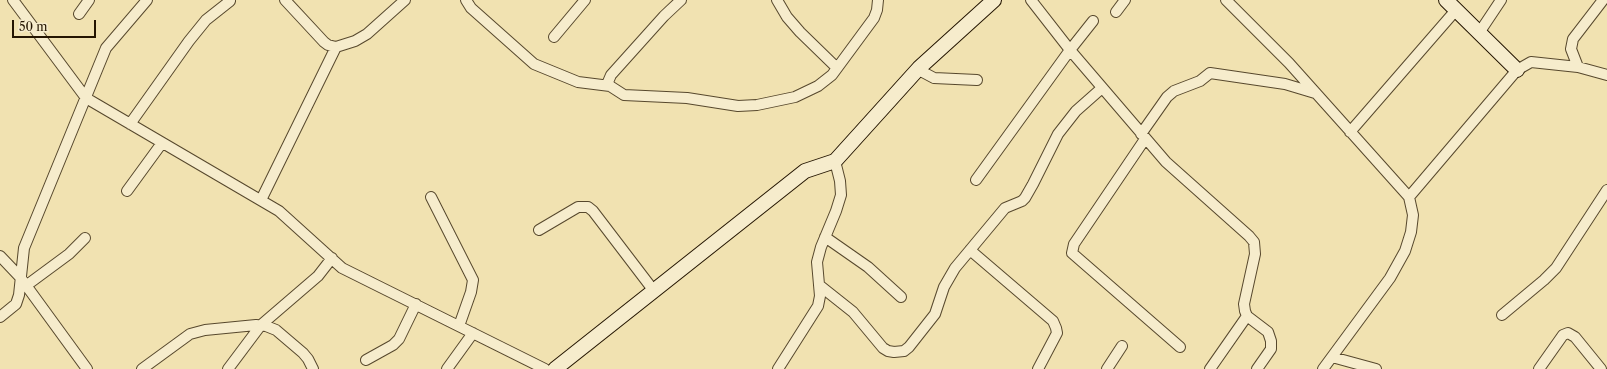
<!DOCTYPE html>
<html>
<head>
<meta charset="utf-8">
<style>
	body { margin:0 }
	#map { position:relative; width:1607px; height:369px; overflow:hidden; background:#f1e2b1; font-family:"Libre Caslon Text",serif }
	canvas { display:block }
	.scale { position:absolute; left:12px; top:20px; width:84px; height:18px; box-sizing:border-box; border:2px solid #241501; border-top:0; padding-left:5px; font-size:12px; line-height:14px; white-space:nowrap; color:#241501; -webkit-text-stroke:3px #f6eccc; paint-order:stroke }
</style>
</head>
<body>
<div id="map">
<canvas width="1607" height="369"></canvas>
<div class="scale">50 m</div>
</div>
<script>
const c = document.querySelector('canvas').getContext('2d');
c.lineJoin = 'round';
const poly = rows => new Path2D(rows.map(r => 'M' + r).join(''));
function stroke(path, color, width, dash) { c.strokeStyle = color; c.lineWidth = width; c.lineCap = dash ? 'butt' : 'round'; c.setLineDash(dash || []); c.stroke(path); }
const street = poly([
	[13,0,86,98,279,211,342,268,545,369],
	[285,0,324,42,328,45,336,47,355,41,367,34,405,0],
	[466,0,471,8,534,64,578,82,610,86],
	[681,0,664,16,611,75,608,82,610,86,624,95,687,98,738,106,757,105,795,97,818,86,832,75,874,18,877,10,878,0],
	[777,0,787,17,800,32,837,68],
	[1031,0,1070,50,1166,162,1249,236,1254,242,1255,254,1244,304,1245,311,1247,316,1268,332,1271,341,1271,349,1257,369],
	[1226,0,1289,63,1409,197],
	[1116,12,1125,0],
	[79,14,89,0],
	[1479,33,1501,0],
	[554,37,585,0],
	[1578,67,1571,49,1573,39,1603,0],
	[917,69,934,78,977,80],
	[130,124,189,41,206,20,230,1],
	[1350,132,1456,10],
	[1141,134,1167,97,1174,91,1200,81,1210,73,1285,84,1315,93],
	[1145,139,1074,244,1072,253,1180,347],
	[976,180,1070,50,1093,21],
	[127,191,162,143],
	[431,197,473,280,471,292,459,326],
	[261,200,336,47],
	[539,230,578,207,588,207,593,211,654,291],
	[825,237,868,267,901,297],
	[970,250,1053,321,1056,328,1057,333,1038,369],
	[0,256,20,277,87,369],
	[27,285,69,254,85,238],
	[819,285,853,312,883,348,888,351,894,352,904,351,909,347,935,314,944,287,955,268,1005,208,1022,201,1025,198,1033,184,1058,134,1076,111,1102,88],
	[1502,315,1544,280,1556,268,1607,190],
	[0,317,16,304,19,295,24,248,106,48,147,0],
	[1332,357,1376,369],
	[366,360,393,345,399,339,416,304],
	[142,369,190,334,205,330,256,325,266,326,276,330,303,353,308,359,313,369],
	[228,369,261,325,318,276,332,258],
	[447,369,473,333],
	[778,369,818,306,820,296,817,262,821,247,836,211,841,195,840,181,835,161],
	[1107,369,1122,346],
	[1210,369,1247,316],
	[1323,369,1390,278,1405,251,1411,232,1413,215,1409,197,1517,70,1531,62,1578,67,1607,75],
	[1539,369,1563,335,1568,333,1575,337,1601,369]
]);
const secondary = poly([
	[1446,0,1517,70],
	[555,369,805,171,835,161,919,68,994,0]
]);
stroke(street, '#57482d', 12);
stroke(secondary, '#241501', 16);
stroke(street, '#f6eccc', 10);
stroke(secondary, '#f6eccc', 14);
</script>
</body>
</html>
